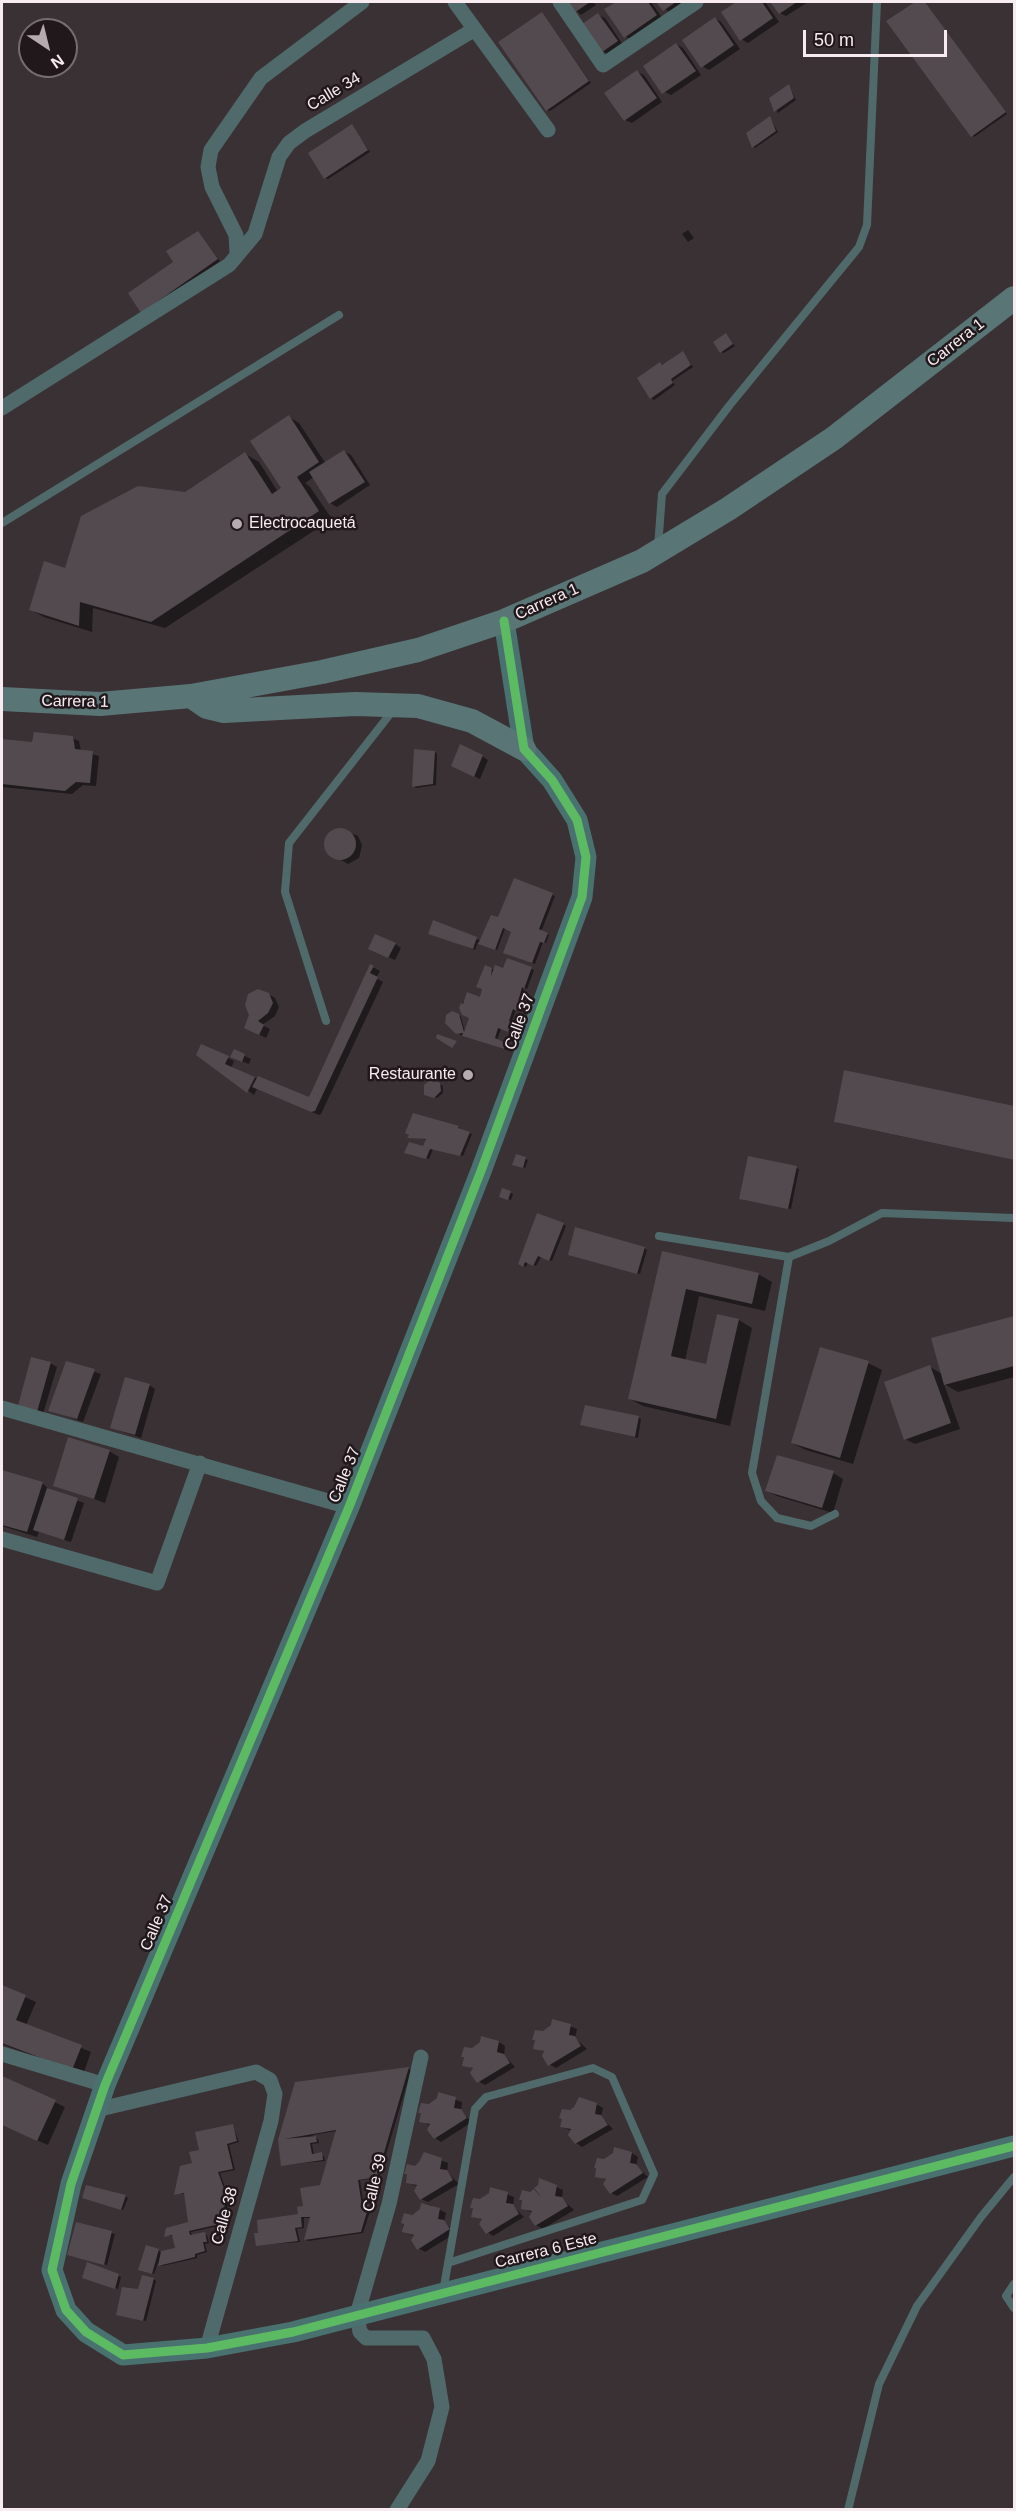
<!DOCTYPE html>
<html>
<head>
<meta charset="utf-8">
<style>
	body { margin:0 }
	#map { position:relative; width:1016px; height:2511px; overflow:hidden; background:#3a3135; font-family:Arial,sans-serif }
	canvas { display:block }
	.frame { position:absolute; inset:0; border:3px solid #f8ecf1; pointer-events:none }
	.north { position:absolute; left:18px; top:18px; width:60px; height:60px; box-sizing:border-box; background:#20181b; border:2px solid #766d71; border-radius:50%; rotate:145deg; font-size:16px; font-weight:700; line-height:24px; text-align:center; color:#f8ecf1 }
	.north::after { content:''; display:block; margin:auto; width:21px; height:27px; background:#b6abaf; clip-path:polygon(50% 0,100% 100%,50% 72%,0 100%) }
	.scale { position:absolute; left:803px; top:30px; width:144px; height:27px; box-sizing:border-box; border:3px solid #f8ecf1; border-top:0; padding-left:8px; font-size:18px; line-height:21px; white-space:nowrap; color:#f8ecf1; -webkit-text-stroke:4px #20181b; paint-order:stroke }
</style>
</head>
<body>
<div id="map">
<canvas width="1016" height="2511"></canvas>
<div class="frame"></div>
<div class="north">N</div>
<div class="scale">50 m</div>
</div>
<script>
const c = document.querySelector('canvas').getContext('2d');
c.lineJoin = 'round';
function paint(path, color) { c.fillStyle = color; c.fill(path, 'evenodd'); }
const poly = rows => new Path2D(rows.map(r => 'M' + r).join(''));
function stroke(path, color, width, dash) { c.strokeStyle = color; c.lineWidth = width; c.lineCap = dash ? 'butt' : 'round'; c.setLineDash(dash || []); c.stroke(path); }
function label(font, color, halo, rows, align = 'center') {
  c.font = font + ' Arial,sans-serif'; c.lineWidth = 5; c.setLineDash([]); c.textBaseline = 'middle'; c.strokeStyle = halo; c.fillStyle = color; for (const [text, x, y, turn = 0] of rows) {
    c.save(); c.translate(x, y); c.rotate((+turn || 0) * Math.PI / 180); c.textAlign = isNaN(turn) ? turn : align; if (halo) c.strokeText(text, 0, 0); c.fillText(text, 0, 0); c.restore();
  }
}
paint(poly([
	[568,2,593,2,596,5,581,15],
	[618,2,651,2,663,19,632,40,625,36,607,10],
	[658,2,687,2,670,13],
	[739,2,765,2,779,22,748,43,741,39,723,13],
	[772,2,808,2,786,16,780,13],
	[917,2,925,2,1007,114,974,137,889,22],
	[542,13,591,83,550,111,547,110],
	[598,15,605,18,623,45,609,55,603,51],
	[715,18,721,22,740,49,709,70,702,66],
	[676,44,683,48,701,75,671,95,665,92],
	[637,72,644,75,662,102,632,123,625,120],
	[789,86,796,100,778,113,771,99],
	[770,118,778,132,755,148,753,147],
	[352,126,370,152,328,179,325,178],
	[688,230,694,238,688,242,682,234],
	[198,232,220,261,145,313],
	[726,335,735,346,724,353,721,352],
	[683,353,693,367,672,381,675,385,654,400,651,398,660,363,663,365],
	[289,417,299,423,326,464,345,452,351,455,370,485,337,507,330,503,314,477,305,483,310,487,332,519,165,628,93,608,92,632,44,617,31,610,66,569,245,454,259,462,278,492,284,487],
	[72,738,79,741,81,751,99,756,96,786,83,785,72,794,2,787,2,740,34,744],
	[435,752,437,754,436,785,416,788,414,786],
	[482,756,488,760,480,779,459,769],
	[338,828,358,836,362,845,359,858,348,864,329,853,325,846,330,833],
	[552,895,555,896,541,932,549,935,546,943,543,942,535,964,508,954,513,932,505,929,497,950,478,942,475,950,433,934,481,940,499,919],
	[395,944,401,948,395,960,376,952],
	[508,960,534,970,527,989,524,988,519,1011,516,1010,511,1023,514,1025,511,1032,501,1029,497,1040,508,1046,507,1050,462,1036,448,1025,458,1015,461,1017,465,1032,471,1017,460,1008,468,994,480,999,492,969,504,970],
	[371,966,380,971,376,978,383,982,321,1114,319,1115,257,1089,254,1095,198,1055,228,1058,234,1061,231,1068,309,1099],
	[268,994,275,998,279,1007,275,1016,262,1025,270,1029,266,1038,252,1031],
	[234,1051,251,1059,249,1064,238,1060],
	[845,1072,1014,1107,1014,1160,838,1123,835,1121],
	[432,1080,443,1086,443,1093,437,1098,429,1095],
	[414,1115,459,1127,460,1130,472,1134,463,1156,433,1149,429,1159,409,1154,424,1148,428,1140,409,1137],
	[517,1156,528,1160,525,1168,517,1165],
	[796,1168,799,1169,791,1209,743,1200],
	[503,1190,513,1194,511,1200,503,1197],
	[563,1224,566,1226,552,1261,541,1257,536,1266,528,1262,526,1267,519,1263],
	[644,1248,647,1250,640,1274,572,1256],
	[663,1253,758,1274,772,1282,765,1311,699,1296,685,1361,707,1366,739,1320,752,1328,730,1426,643,1406,630,1399],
	[1014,1317,1014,1377,958,1392,944,1384,960,1429,915,1444,905,1439,930,1367,942,1374,933,1339],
	[50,1363,57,1367,43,1414,26,1409],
	[67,1363,101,1374,83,1422,50,1410],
	[868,1363,882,1370,853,1464,806,1450,792,1443],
	[149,1385,155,1389,141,1438,112,1428],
	[639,1418,641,1419,638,1438,582,1425],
	[109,1451,119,1457,105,1503,55,1485],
	[2,1471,42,1483,51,1491,84,1503,71,1542,39,1532,37,1537,2,1526],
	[833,1473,843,1479,833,1513,777,1496,767,1491],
	[2,1987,36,2002,26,2025,91,2052,83,2075,2,2044],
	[554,2020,577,2029,575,2038,587,2049,556,2068,549,2064,545,2052,535,2048,543,2033,552,2026],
	[499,2042,505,2046,504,2055,515,2067,485,2085,478,2081,474,2069,464,2065,472,2050],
	[409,2069,411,2070,379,2178,360,2180,364,2207,371,2208,363,2233,308,2241,305,2239,312,2218,304,2218,304,2228,297,2229,300,2242,257,2245,300,2215,321,2186,337,2131,312,2135,318,2139,319,2143,312,2144,314,2155,324,2156,325,2161,282,2165,279,2140,296,2084],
	[2,2078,65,2107,48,2145,2,2125],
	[439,2094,462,2102,461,2111,472,2122,441,2142,435,2138,431,2126,421,2121,429,2106,438,2099],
	[596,2104,603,2108,601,2117,613,2129,582,2147,576,2143,572,2131,562,2127,570,2112],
	[233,2126,239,2142,229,2145,235,2170,220,2173,229,2199,223,2225,191,2232,192,2236,207,2235,209,2243,205,2244,207,2252,197,2255,197,2258,162,2266,158,2263,154,2274,142,2271,158,2250,162,2253,177,2249,174,2236,166,2236,190,2223,186,2194,176,2194,201,2151],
	[632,2153,638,2157,636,2166,648,2177,617,2196,611,2193,607,2180,597,2176,605,2161],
	[425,2154,448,2163,447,2172,459,2184,428,2202,421,2199,418,2187,407,2182],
	[540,2180,563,2190,562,2199,574,2210,543,2229,536,2225,533,2213,522,2208,522,2196,536,2189],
	[491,2188,514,2197,513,2206,524,2217,493,2236,487,2232,483,2220,473,2216,481,2201,490,2194],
	[125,2196,128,2198,123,2210,87,2199],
	[422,2204,431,2205,446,2213,444,2222,456,2233,425,2252,418,2248,414,2236,404,2232,403,2219,421,2210],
	[77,2223,115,2234,107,2265,69,2255],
	[88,2264,121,2277,118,2289,87,2278],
	[154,2279,156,2281,146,2321,121,2316,139,2291]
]), '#0007');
paint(poly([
	[566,2,590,2,574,13],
	[616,2,648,2,657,15,624,38,604,9],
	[656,2,676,2,663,11],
	[736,2,762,2,773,18,740,41,721,12],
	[770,2,797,2,779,14],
	[915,2,925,2,1006,112,971,137,886,21],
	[542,12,589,81,546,111,498,42],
	[598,13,618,41,602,52,582,24],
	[715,17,734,45,701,68,682,40],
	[676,43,696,71,662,94,643,66],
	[637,70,657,98,624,121,604,93],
	[789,84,794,98,774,112,769,98],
	[770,116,776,131,752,148,746,133],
	[352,124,368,150,324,179,308,153],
	[198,231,218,259,141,313,128,293,173,262,166,251],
	[726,333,733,344,720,353,713,342],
	[683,351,691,365,671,379,673,383,650,399,637,378,660,362,662,365],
	[289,415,319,462,297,477,319,511,151,622,80,602,79,626,29,610,44,561,65,568,81,516,138,486,185,492,245,452,272,494,281,488,250,441],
	[344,450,365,482,329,504,309,472],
	[34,732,73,736,75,749,93,751,90,783,76,782,65,791,2,784,2,739,32,742],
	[460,744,483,755,474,777,451,766],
	[414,749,435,751,433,784,412,787],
	'324 844a16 16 0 1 1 32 0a16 16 0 1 1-32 0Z',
	[514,878,553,893,539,929,548,933,544,943,540,942,532,963,503,953,511,932,503,928,495,950,478,944,491,915,498,917],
	[433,920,477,937,473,949,428,934],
	[375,934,396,943,388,958,368,949],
	[507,958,532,967,524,989,522,987,516,1011,513,1009,509,1021,512,1022,508,1032,498,1028,495,1038,506,1043,504,1049,462,1036,463,1033,456,1034,445,1023,446,1015,452,1011,459,1014,464,1032,469,1018,462,1015,459,1008,461,1003,463,1004,467,992,480,997,482,989,476,987,485,965,492,968,491,976,495,965,503,968],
	[370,964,374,966,370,973,378,977,315,1111,311,1112,252,1087,258,1076,309,1097],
	[258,989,269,993,273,1003,268,1013,258,1021,264,1025,259,1035,244,1028,249,1015,245,1005,248,994],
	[437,1034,457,1041,452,1048,436,1038],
	[201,1044,229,1056,225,1064,255,1077,247,1093,196,1055],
	[234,1049,245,1054,242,1062,230,1057],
	[844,1070,1014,1106,1014,1160,834,1122],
	[431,1078,440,1083,441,1091,434,1098,424,1095,424,1085],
	[413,1113,459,1126,458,1128,470,1132,460,1156,430,1149,426,1159,404,1153,409,1142,423,1146,426,1139,407,1138,409,1135,405,1133],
	[516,1154,526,1157,523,1168,512,1165],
	[748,1156,797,1166,788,1209,739,1199],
	[502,1188,511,1191,508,1200,499,1197],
	[537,1213,564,1223,549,1261,538,1256,533,1266,525,1262,523,1267,518,1264],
	[575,1227,645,1247,637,1274,568,1255],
	[662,1251,759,1273,752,1304,686,1289,671,1356,706,1364,717,1314,739,1319,716,1419,628,1399],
	[1014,1316,1014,1366,944,1385,931,1338],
	[820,1347,869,1361,840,1458,791,1443],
	[31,1357,51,1362,37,1412,18,1406],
	[66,1361,95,1369,77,1419,48,1411],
	[930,1365,951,1423,904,1440,884,1382],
	[125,1377,150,1384,135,1435,110,1428],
	[585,1405,639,1416,635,1437,580,1425],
	[68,1437,110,1450,94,1499,53,1486],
	[777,1455,834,1471,822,1508,765,1491],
	[2,1470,43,1482,27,1532,2,1525],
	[47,1488,78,1498,64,1540,33,1530],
	[2,1985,26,1995,16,2020,82,2045,72,2070,2,2043],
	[552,2019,571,2024,569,2035,575,2036,581,2046,548,2066,542,2056,544,2051,533,2049,535,2040,532,2040,535,2030,543,2031,551,2025],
	[481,2036,499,2041,497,2052,504,2054,510,2063,477,2083,470,2073,473,2068,462,2066,464,2057,461,2057,464,2047,472,2048,480,2042],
	[409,2067,377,2177,358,2180,362,2206,369,2205,361,2232,304,2240,310,2217,301,2217,302,2227,295,2228,298,2241,256,2246,254,2233,258,2233,257,2220,298,2214,297,2207,303,2206,300,2188,320,2185,336,2130,284,2139,316,2136,317,2142,310,2143,312,2154,322,2152,323,2160,281,2166,278,2140,295,2082],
	[2,2076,56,2100,37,2141,2,2125],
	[438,2092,456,2097,454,2108,461,2109,467,2118,434,2139,427,2130,430,2124,419,2122,421,2113,418,2113,421,2103,429,2104,437,2098],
	[579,2097,597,2103,595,2114,601,2115,608,2125,575,2144,568,2135,571,2129,560,2127,562,2119,559,2118,562,2109,570,2110,574,2107],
	[233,2124,237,2141,227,2144,233,2169,218,2172,227,2197,220,2224,189,2231,190,2235,205,2232,207,2242,203,2242,205,2251,195,2254,195,2257,158,2266,161,2251,175,2248,172,2235,164,2237,166,2228,188,2222,184,2193,174,2195,180,2166,192,2163,189,2152,199,2150,195,2132],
	[614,2147,632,2152,630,2163,636,2164,643,2173,610,2194,603,2184,606,2179,595,2177,596,2168,594,2168,597,2158,604,2159,613,2153],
	[424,2152,442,2158,440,2169,447,2170,453,2180,420,2200,414,2191,417,2185,406,2183,407,2174,404,2174,407,2164,415,2166,419,2162],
	[539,2178,557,2185,555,2196,562,2197,568,2206,535,2226,529,2217,532,2211,521,2209,522,2200,519,2200,522,2190,530,2192,534,2189,542,2198,534,2188,538,2185],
	[86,2185,126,2195,121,2210,82,2198],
	[490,2187,508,2192,506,2203,513,2204,519,2214,486,2234,479,2224,482,2219,471,2217,473,2208,470,2208,473,2198,480,2199,489,2193],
	[421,2203,440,2208,438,2219,444,2220,450,2229,417,2250,411,2240,414,2235,402,2232,404,2224,401,2223,404,2213,412,2215,420,2209],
	[76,2222,112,2231,104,2265,67,2255],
	[146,2245,159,2249,152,2274,138,2270],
	[87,2262,119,2274,115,2289,82,2278],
	[142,2275,154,2278,143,2321,116,2315,122,2287,138,2289]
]), '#524a4e');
stroke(poly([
	[2,523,339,315],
	[658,547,662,494,729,406,859,247,867,225,877,2],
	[326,1021,285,892,289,843,394,709],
	[659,1236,789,1257,829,1241,882,1213,1014,1218],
	[789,1257,752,1473,761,1501,777,1518,811,1526,835,1514],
	[1014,2284,1006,2296,1014,2308],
	[443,2292,475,2109,486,2097,593,2068,612,2077,654,2174,642,2200,448,2263],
	[848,2510,879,2384,917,2306,981,2217,1014,2177]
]), '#506a6b', 8);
stroke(poly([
	[455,2,548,130],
	[560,2,603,65,696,2],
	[237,252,236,235,212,187,208,167,211,150,261,78,362,2],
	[2,408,229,265,255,234,279,157,289,143,305,131,475,29],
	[2,1408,349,1507],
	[2,1539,157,1583,200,1463],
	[2,2054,105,2085],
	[96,2110,256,2072,270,2080,275,2094,271,2121,207,2348],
	[397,2510,428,2461,442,2407,434,2359,423,2338,366,2338,360,2332,357,2315,389,2204,421,2057]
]), '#506a6b', 15);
stroke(poly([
	[504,621,524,749,552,780,577,820,586,857,582,897,481,1171,349,1507,105,2085,71,2184,52,2270,66,2310,86,2332,123,2355,207,2348,293,2332,1014,2146]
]), '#497170', 21);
stroke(poly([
	[191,696,207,707,224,711,355,704,418,706,472,721,524,749],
	[2,699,100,704,191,696,322,672,418,650,504,621,642,561,728,509,834,438,1014,298]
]), '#597576', 24);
stroke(poly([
	[504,621,524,749,552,780,577,820,586,857,582,897,481,1171,349,1507,105,2085,71,2184,52,2270,66,2310,86,2332,123,2355,207,2348,293,2332,1014,2146]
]), '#5cba63', 9);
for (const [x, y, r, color] of [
	[237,524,6,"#b6abaf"],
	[468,1075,6,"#b6abaf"]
]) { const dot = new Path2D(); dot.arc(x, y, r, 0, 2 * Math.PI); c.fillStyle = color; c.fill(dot); stroke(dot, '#20181b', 2); }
label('16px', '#f8ecf1', '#20181b', [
	["Calle 34",334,92,-31],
	["Carrera 1",956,343,-38],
	["Carrera 1",547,602,-24],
	["Carrera 1",75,702,1],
	["Calle 37",520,1022,-70],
	["Calle 37",345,1475,-68],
	["Calle 37",157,1923,-67],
	["Calle 39",375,2183,-77],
	["Calle 38",225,2216,-74],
	["Carrera 6 Este",546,2251,-14]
]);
label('16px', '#f8ecf1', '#20181b', [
	["Electrocaquetá",249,524],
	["Restaurante",456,1075,"right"]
], 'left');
</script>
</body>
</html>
